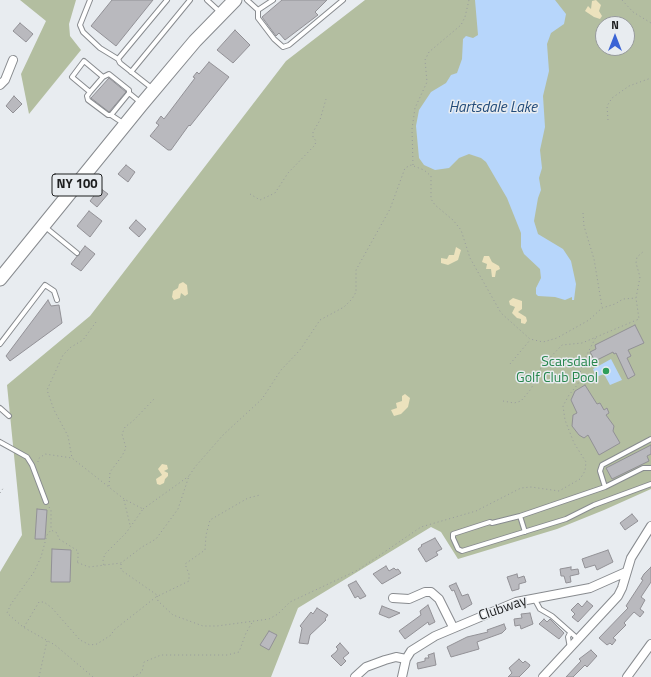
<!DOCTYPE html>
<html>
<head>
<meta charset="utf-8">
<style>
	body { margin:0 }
	#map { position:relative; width:651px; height:677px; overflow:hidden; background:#e8ecf0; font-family:"Titillium Web",sans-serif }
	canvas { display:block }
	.north { position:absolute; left:595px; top:16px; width:40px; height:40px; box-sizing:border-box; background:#e8ecf0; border:1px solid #979a9c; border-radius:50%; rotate:0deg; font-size:11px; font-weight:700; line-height:16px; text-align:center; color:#1d1e1f }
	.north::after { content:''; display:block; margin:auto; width:14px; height:18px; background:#3b64d5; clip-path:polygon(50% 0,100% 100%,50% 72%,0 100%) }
</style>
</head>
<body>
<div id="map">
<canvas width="651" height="677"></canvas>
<div class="north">N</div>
</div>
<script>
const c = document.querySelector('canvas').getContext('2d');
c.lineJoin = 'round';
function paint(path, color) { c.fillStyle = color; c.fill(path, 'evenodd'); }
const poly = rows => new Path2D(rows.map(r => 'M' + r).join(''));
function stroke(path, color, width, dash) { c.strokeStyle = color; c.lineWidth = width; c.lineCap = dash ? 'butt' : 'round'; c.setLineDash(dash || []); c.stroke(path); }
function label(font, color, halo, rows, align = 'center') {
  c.font = font + ' "Titillium Web",sans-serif'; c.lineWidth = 3; c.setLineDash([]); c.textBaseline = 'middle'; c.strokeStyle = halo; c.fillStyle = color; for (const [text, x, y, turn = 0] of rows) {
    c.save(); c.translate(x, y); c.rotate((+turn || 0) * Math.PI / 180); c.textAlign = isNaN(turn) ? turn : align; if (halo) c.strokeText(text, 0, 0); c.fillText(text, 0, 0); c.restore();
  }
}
paint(poly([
	[20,0,76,0,69,24,70,36,81,50,29,114,21,74,46,21],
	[365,0,651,0,651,489,604,510,557,529,458,559,441,532,431,527,298,608,271,677,0,677,0,572,22,535,7,385,90,316,286,61],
	[603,24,627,24,627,48,603,48]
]), '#b3bea0');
paint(poly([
	[596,0,601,5,599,11,602,16,600,19,594,17,585,11,588,6,591,9,592,1],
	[456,247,461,250,458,260,448,265,441,263,441,258,447,259,449,255,454,255],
	[484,256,489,256,492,262,499,266,500,269,496,271,495,277,492,277,491,269,486,269,487,264,482,262],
	[183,282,187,285,188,294,185,296,181,293,180,298,174,300,172,297,173,291,178,288,179,284],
	[513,298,522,301,522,309,518,312,526,317,527,321,525,324,521,323,521,319,517,318,512,313,515,307,510,305,509,301],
	[405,394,410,398,408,407,401,414,394,416,391,410,397,408,396,403,402,401,402,396],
	[162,464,167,465,168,469,164,471,168,473,168,476,165,479,164,483,160,485,157,484,156,479,162,475,158,469]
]), '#ece2bd');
paint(poly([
	[475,0,555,0,566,14,564,24,551,33,547,44,549,71,543,96,545,127,540,150,542,168,539,178,541,190,538,198,534,221,538,234,563,249,571,261,576,284,574,300,572,300,572,297,565,300,555,297,538,296,536,294,536,288,541,278,540,269,524,254,521,247,521,233,507,198,486,162,481,158,469,154,459,158,449,168,435,170,424,165,419,158,416,126,419,110,431,92,446,83,451,75,457,73,462,59,463,39,466,36,473,38,478,35],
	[611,359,622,380,610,385,604,374,596,377,593,369]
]), '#b7d6fb');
const building = poly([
	[112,0,153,0,116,46,91,26,112,0],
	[282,0,327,0,315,12,318,15,285,40,279,33,276,36,262,17,282,0],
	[20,23,33,34,26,42,13,31,20,23],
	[235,30,250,45,233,63,217,50,235,30],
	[209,62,229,77,190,126,189,125,171,150,168,150,150,136,159,125,156,123,161,116,164,119,195,78,193,77,197,72,199,74,209,62],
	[109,78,126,92,109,112,91,98,109,78],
	[14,96,22,104,13,113,6,106,14,96],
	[126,165,135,172,128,182,118,174,126,165],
	[100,188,108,194,97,207,90,201,100,188],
	[89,211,102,221,90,237,77,226,89,211],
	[136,220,146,229,139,237,129,228,136,220],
	[85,246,95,254,81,271,71,264,85,246],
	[48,300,51,306,59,305,62,323,10,361,6,356,48,300],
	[635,325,644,343,628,350,631,356,627,358,635,375,628,379,616,353,614,354,613,352,595,361,590,352,596,349,595,345,635,325],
	[585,385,597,404,600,403,604,410,607,408,609,413,606,415,614,426,613,431,620,443,599,455,588,435,584,438,579,435,572,426,573,415,577,413,571,400,575,391,585,385],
	[651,445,651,454,647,456,649,461,612,479,606,468,651,445],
	[37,509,47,510,45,539,35,539,37,509],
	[632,514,638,521,625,530,620,523,632,514],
	[435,538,442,549,436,552,438,555,426,562,418,549,422,546,421,545,435,538],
	[52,549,71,550,70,582,51,582,52,549],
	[608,550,613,562,597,570,595,565,585,568,582,559,608,550],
	[386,566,389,571,394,568,396,570,398,569,401,573,382,584,373,574,386,566],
	[571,567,571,570,578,569,579,574,570,576,571,582,566,583,564,576,561,576,560,569,571,567],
	[651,567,651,582,641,597,645,600,640,609,644,612,640,617,634,612,624,623,626,625,613,638,616,640,612,645,610,643,607,645,599,638,628,608,626,606,643,580,641,579,644,574,651,567],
	[517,574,518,578,524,576,526,582,519,584,519,589,512,591,507,577,517,574],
	[356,581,366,596,360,599,358,596,355,598,348,585,356,581],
	[456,583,462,596,468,594,472,604,462,610,454,590,452,591,449,586,456,583],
	[587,601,593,606,578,622,572,617,575,614,571,610,578,603,582,607,587,601],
	[428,605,435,622,429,625,428,622,405,639,399,631,421,615,420,611,428,605],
	[382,606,400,613,389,618,379,614,382,606],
	[317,608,328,615,325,619,326,620,310,635,308,644,299,643,302,628,300,626,311,612,313,614,317,608],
	[530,613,533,624,521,629,520,625,515,626,514,619,522,618,521,614,530,613],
	[544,619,547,622,550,619,564,633,559,639,539,624,544,619],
	[504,624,506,629,502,633,477,642,479,649,451,657,447,647,467,637,488,632,487,630,504,624],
	[269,631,277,635,269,650,260,645,269,631],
	[340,643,349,653,343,658,346,661,341,666,331,656,336,652,338,649,336,647,340,643],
	[591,650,597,656,587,667,585,665,573,677,566,677,581,661,579,659,591,650],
	[434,653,436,665,418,669,417,663,425,661,425,658,429,658,428,655,434,653],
	[519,659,523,663,525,661,530,665,529,667,519,677,508,677,512,673,509,668,519,659]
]);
paint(building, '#b9b9be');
stroke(building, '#929196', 1);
const lane = poly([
	[90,0,80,25,83,32,100,48,118,59],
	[207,0,220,12],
	[247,0,258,10,273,0],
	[258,10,258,18,274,39,283,47,289,45,343,0],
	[131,72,190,0],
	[153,89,120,63,118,59,167,0],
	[90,92,72,77,84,61,103,77],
	[111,115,129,93],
	[123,123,111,115,108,115,88,100,87,96,90,92,103,77,109,74,129,90,129,93,140,102],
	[44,226,77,253],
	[0,344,45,285,54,291,57,300],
	[0,408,9,416],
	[0,442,27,457,32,465,46,502],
	[651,468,643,468,605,487,520,516,492,523,490,522,453,534,453,538,458,549,462,551,566,519,594,505,651,484],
	[605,487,600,471,602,465,651,439],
	[520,516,525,532],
	[534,598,540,609,552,616,578,639],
	[570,648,568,637,570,633]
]);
const street = poly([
	[0,85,5,80,13,60],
	[393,598,409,599,425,592,431,592,439,599,453,627],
	[355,677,366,667,385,660,396,657,406,659],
	[402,677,406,659,411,651,435,636,516,602,590,588,626,572],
	[543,677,618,596,622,588,631,558,651,526],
	[627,677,651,644]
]);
const primary = poly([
	[0,279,142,104,195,41,235,0]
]);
stroke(lane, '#888b8f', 6);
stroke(street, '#888b8f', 10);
stroke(primary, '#888b8f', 15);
stroke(poly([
	[622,0,633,12,651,23],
	[608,120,607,106,612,98,629,86,651,78],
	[413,165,412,129,415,108,427,82,425,60,429,52,461,25,465,17,469,0],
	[250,194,260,200,275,193,288,173,315,145,316,141,313,137,313,132,320,120,326,99],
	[583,213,584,226,594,259,602,307],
	[96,322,83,340,71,347,63,355,47,390,54,410,68,436,72,458,124,499,143,509,126,533,105,554,103,560,104,566],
	[510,364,530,340],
	[503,401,514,403,521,401,531,389,542,366,562,345,582,343,639,319,636,298,640,277,636,263,637,257,644,251],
	[38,462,38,459,45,454,72,458],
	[109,486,110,472,122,456,126,448,122,434,125,427,133,421,154,399],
	[0,493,4,487],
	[124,500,130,525],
	[49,507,51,510,51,530],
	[143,509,189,476],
	[121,564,121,570,157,595],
	[157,596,158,601,173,615,203,626,217,626,269,619,278,614,290,602,358,570,421,527,476,511,521,488,531,487,559,491,580,479,585,471,586,462,574,443,565,420,563,406,569,395,578,384,582,364,596,337],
	[24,627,39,602,44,602,52,608,80,640,90,645,97,644,111,635,114,630,156,597,189,581,189,574,185,564,205,550,206,535,210,520,248,498,260,495],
	[39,677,47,641],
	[93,677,55,645,23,627,7,613,11,604,34,572,41,557,47,535,51,530,57,533,59,539,78,551,78,561,76,562,89,567,121,563,142,547,156,539,178,509,189,476,195,467,223,435,262,399,281,370,300,350,320,320,344,307,352,299,356,292,356,270,390,209,405,168,411,165,424,170,431,176,431,199,435,205,453,220,461,230,470,258,501,313,530,339,543,342,557,338,589,320,602,308,615,304,623,299,636,298],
	[133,677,142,672,144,662,161,655,227,655,239,652,246,633,253,621]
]), '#989b9e', 1, [1, 3]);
stroke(lane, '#fff', 4);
stroke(street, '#fff', 8);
stroke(primary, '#fff', 13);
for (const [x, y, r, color] of [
	[606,371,4,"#2e9e5b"]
]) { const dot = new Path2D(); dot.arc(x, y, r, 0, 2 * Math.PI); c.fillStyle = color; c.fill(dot); stroke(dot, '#e8ecf0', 1.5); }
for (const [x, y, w] of [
	[77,185,50]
]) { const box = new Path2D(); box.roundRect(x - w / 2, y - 11, w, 22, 3); c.fillStyle = '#e8ecf0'; c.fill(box); stroke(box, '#1d1e1f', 1); }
label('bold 13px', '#1d1e1f', null, [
	["NY 100",77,185]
]);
label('14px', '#27864d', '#e8ecf0', [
	["Scarsdale",598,363],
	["Golf Club Pool",598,379]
], 'right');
label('14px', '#1d1e1f', '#e8ecf0', [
	["Clubway",503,609,-19]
]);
label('italic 15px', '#224b7a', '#e8ecf0', [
	["Hartsdale Lake",493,108]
]);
</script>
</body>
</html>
